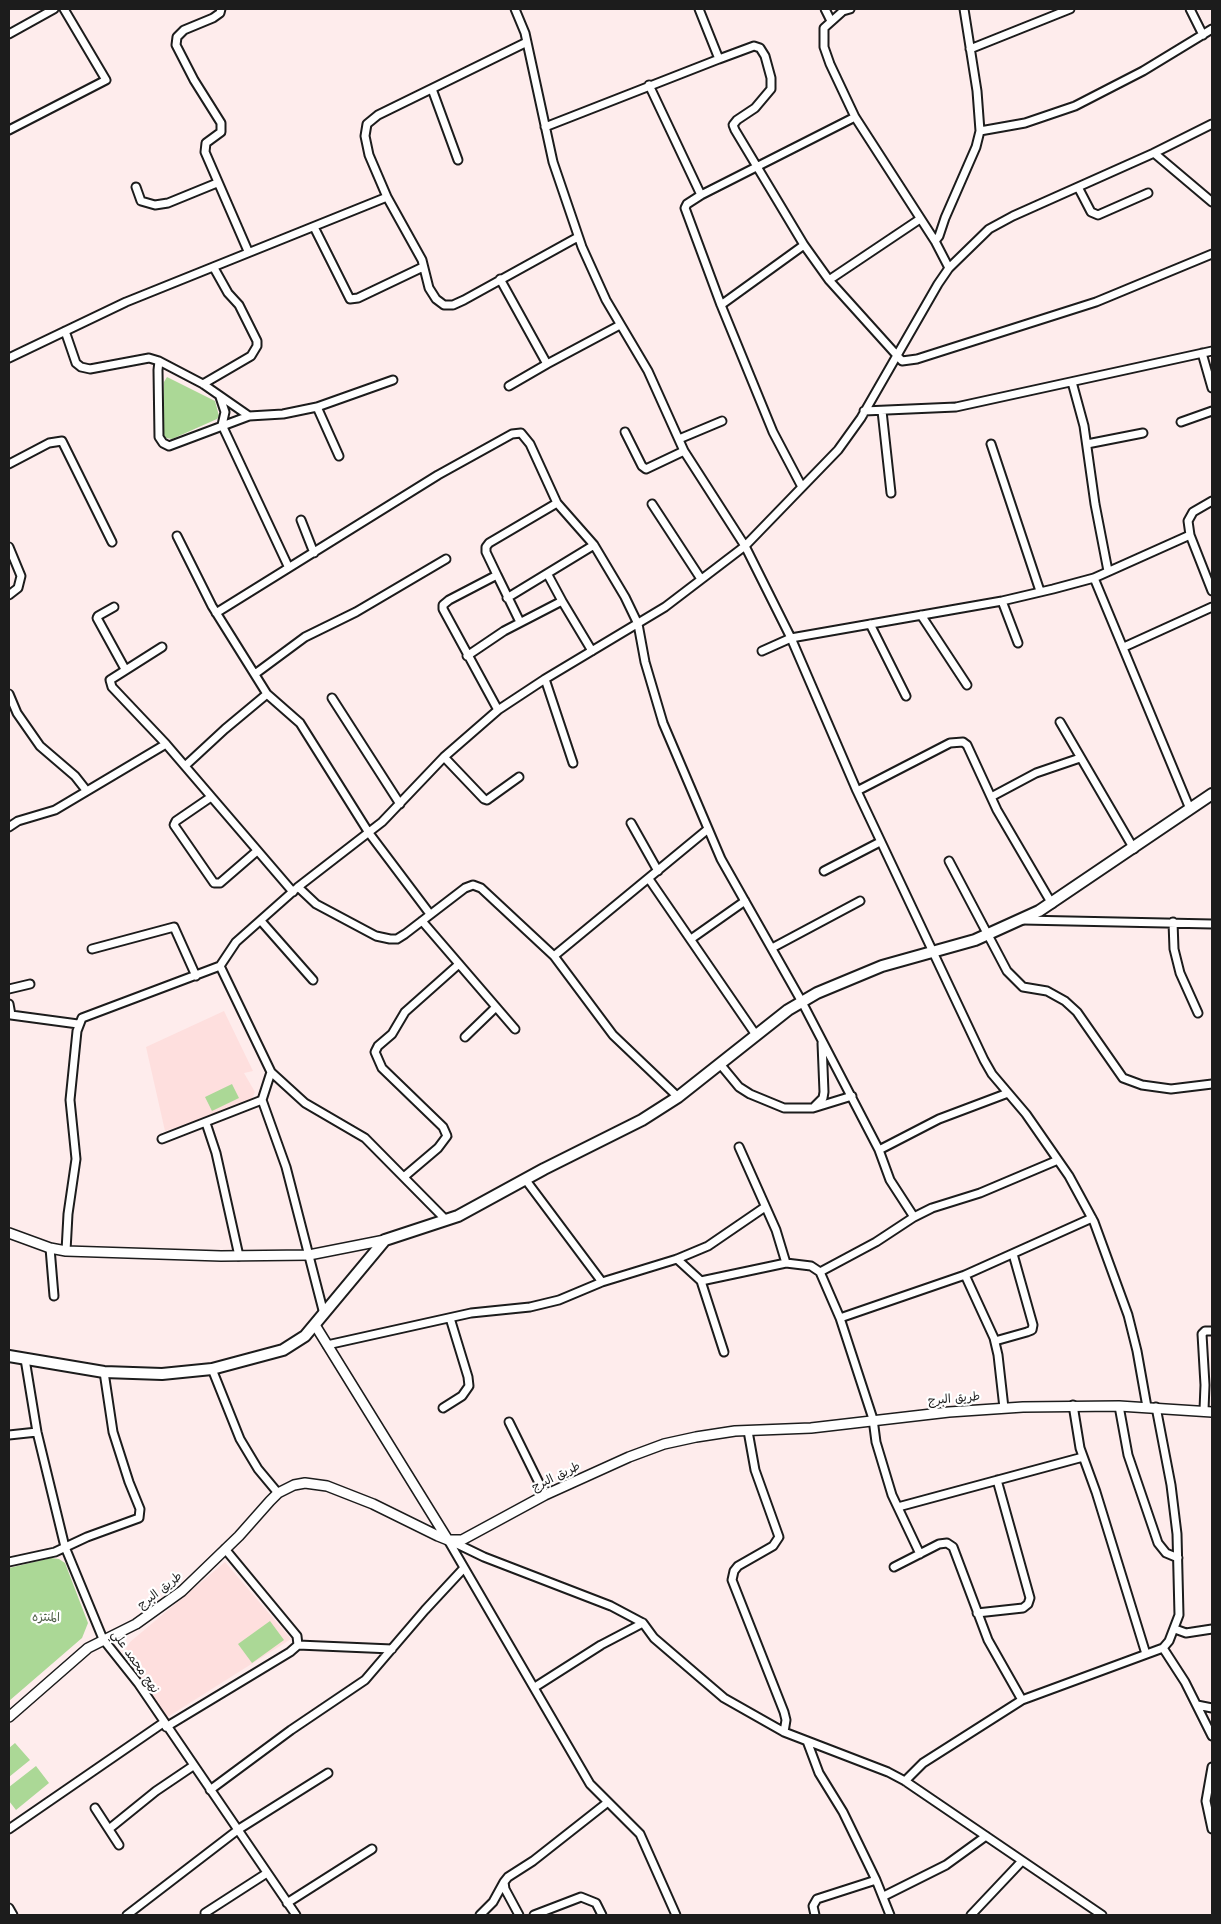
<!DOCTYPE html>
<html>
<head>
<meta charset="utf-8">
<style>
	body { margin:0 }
	#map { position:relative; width:1221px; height:1924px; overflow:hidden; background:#feecec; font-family:"Shantell Sans",sans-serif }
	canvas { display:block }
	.frame { position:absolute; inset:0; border:10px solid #1c1c1c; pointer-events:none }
</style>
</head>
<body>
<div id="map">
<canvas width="1221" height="1924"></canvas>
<div class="frame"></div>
</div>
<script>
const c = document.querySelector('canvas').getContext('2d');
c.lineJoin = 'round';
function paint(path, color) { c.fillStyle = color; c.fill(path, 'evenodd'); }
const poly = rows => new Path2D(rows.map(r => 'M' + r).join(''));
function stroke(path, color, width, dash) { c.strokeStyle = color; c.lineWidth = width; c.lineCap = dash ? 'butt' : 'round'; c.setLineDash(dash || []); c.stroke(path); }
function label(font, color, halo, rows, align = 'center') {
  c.font = font + ' "Shantell Sans","Playpen Sans Arabic",sans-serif'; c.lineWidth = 4.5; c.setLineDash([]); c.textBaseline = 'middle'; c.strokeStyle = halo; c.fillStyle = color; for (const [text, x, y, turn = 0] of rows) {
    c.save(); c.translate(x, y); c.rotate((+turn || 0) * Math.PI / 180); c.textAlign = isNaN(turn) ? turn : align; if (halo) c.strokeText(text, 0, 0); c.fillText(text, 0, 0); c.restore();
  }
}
paint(poly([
	[224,1011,253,1071,244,1073,255,1092,249,1105,165,1131,146,1047],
	[225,1562,291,1639,166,1718,124,1652,130,1642]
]), '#fedfde');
paint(poly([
	[167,377,215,401,219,416,217,419,172,439,166,438,163,435,164,382],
	[232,1084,239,1098,212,1111,205,1097],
	[51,1558,59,1559,65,1563,88,1623,82,1638,9,1701,9,1568],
	[270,1621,284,1640,252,1663,238,1644],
	[15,1743,30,1760,9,1777,9,1748],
	[36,1766,49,1783,16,1810,9,1801,9,1787]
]), '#abd896');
const minor = poly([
	[221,9,220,13,213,18,184,30,177,37,176,45,194,80,221,123,221,132,206,143,205,152,248,251],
	[515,9,525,33,553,162,582,247,606,300,648,371,684,451,745,546,791,638,857,791,984,1060,992,1074,1026,1114,1069,1176,1094,1222,1128,1315,1137,1351,1147,1407],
	[825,9,831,21],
	[850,9,843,11,824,28,824,47,830,64,855,117,935,241,949,268],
	[1190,9,1203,35],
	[9,34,54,9],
	[970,49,1070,9],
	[719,59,754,46,760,48,765,56,771,78,771,89,755,108,737,120,733,125,735,130,804,245,829,280,902,361,917,359,1096,302,1212,254],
	[649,85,701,195],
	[432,89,458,160],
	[545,127,719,59,699,9],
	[9,130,106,80,64,9],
	[980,131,1025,123,1075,106,1143,71,1212,29],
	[1154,153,1212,202],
	[136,187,141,201,155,205,168,203,217,183],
	[1078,187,1091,212,1098,215,1148,193],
	[387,197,422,260,429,288,436,299,444,305,453,305,464,300,578,237],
	[314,227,350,299,358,298,423,267],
	[935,241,939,236,945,218,976,147,980,131,977,91,964,9],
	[500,279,547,364,509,386],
	[829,280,920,219],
	[721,305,804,245],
	[65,331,76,363,81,367,90,369,149,358,159,361,203,384,249,416],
	[1202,353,1212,388],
	[9,358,126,302,387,197,369,155,365,136,367,124,378,115,527,42],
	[159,361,158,370,159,437,163,443,169,446,249,416,283,414,317,407,393,380],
	[547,364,620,325],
	[1072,382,1084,426,1095,504,1108,571],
	[203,384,251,356,257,346,257,341,239,305,228,293,214,268],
	[220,397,225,412,222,425,288,566],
	[317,407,339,456],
	[864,411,956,407,1212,351],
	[882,411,891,493],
	[1181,422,1212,411],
	[625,432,642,466,646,469,684,451],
	[679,439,722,421],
	[991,444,1040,591],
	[1087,444,1143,433],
	[9,464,49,443,62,441,112,542],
	[802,487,773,432,721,305,685,208,687,204,701,195,855,117],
	[1212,501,1193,512,1188,521,1190,535,1212,591],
	[557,503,594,545,625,597,638,624,645,662,663,723,721,859,802,1002,879,1150,890,1180,914,1217,876,1242,820,1272],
	[652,504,701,579],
	[301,520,314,553],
	[177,536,212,606,267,694,300,723,369,833,430,914],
	[9,547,21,576,18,588,9,595],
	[497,575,520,622],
	[548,575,562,601],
	[1094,578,1190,809],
	[507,598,594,545],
	[1002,601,1018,643],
	[114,607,98,616,97,618,125,669],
	[216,613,438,475,512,434,521,433,530,444,557,503,489,543,486,547,486,552,497,575,449,600,443,605,443,609,498,710],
	[921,615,967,685],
	[870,624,906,696],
	[162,647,110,680,112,687,166,744],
	[1124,647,1212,607],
	[762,651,791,638,1002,601,1053,589,1094,578,1190,535],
	[467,656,504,631,562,601,592,651],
	[255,674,305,637,356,612,446,559],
	[545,679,573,763],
	[9,694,17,713,40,746,75,776,86,790],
	[332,698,400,804],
	[1060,722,1134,849],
	[444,757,484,799,487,800,519,777],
	[185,766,225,729,267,694],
	[857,791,950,743,963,742,967,745,997,810,1052,904],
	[211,797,176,821,174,825,214,883,220,883,257,851],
	[991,797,1036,773,1080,758],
	[631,823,658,871],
	[9,827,18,821,55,810,166,744,293,892],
	[949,861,1007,971,1023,987,1047,991,1065,1001,1077,1012,1123,1078,1142,1085,1171,1089,1212,1084],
	[824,871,880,842],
	[649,879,756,1035],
	[298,887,316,904,376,936,390,939,397,939,405,934,465,888,473,885,481,888,554,956,613,1035,678,1097],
	[1023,920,1212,924],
	[261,921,313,980],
	[422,921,515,1029],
	[1173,922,1174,949,1180,973,1198,1013],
	[691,939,745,901],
	[772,948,860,901],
	[92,949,174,927,196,976],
	[554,956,708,829],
	[220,966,271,1072,305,1103,365,1138,446,1220],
	[9,989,30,984],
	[9,1004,11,1015,78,1024],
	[465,1037,496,1007],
	[720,1064,739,1087,750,1094,784,1108,813,1108,852,1096],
	[271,1072,262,1100,286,1167,324,1314],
	[815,1106,823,1098,824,1092,822,1043],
	[206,1123,216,1153,239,1256],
	[162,1139,262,1100],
	[739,1147,776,1230,786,1263],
	[879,1150,939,1119,1008,1093],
	[405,1176,438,1148,447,1136,443,1127,382,1068,375,1052,378,1046,392,1034,405,1012,459,964],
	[525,1179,602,1282],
	[914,1217,932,1208,980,1193,1058,1160],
	[50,1248,54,1296],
	[66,1251,68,1214,76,1159,70,1100,77,1031,82,1018,220,966,236,942,298,887,382,822,444,757,498,710,545,679,665,607,745,546,838,450,861,418,938,284,949,268,989,229,1013,216,1154,153,1212,124],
	[677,1259,701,1281,724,1352],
	[965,1275,994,1338,998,1355,1004,1408],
	[701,1281,786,1263,811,1266,820,1272,840,1318,873,1419,876,1442,892,1495,920,1554],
	[840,1318,965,1275,1092,1218],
	[995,1341,1027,1332,1032,1330,1033,1325,1013,1254],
	[327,1345,471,1313,530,1307,559,1300,602,1282,677,1259,708,1246,765,1207],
	[25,1359,37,1432,65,1547,103,1639,138,1683,296,1915],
	[212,1369,240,1439,258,1469,278,1493],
	[1073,1405,1080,1448,1096,1492,1146,1654],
	[1119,1406,1128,1455,1158,1543,1166,1553,1178,1558],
	[443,1408,462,1396,469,1386,468,1377,450,1318],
	[1204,1410,1205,1385,1202,1334,1205,1331,1212,1331],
	[509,1422,545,1495],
	[748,1431,755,1470,779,1537,773,1546,738,1566,734,1571,732,1580,784,1712,786,1720,784,1732],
	[9,1435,37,1432],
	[898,1507,1083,1457],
	[448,1540,590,1784,640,1834,676,1915],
	[451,1541,484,1557,611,1606,643,1623,654,1638,724,1698,784,1732,888,1772,905,1781,1102,1915],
	[9,1562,55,1552,87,1537,139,1518,140,1509,129,1482,113,1432,104,1372],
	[894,1567,939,1544,947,1543,953,1547,988,1640,1022,1700],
	[977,1613,1023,1608,1028,1604,1030,1598,997,1480],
	[1175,1629,1186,1633,1212,1629],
	[298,1645,392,1649],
	[1163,1648,1185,1682,1212,1736],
	[535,1687,601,1645,643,1623],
	[1197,1705,1212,1708],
	[166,1727,290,1652,298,1645,297,1636,225,1549],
	[807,1741,819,1773,843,1812,876,1880,817,1899,813,1906,815,1915],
	[1212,1767,1206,1801,1212,1829],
	[905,1781,923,1763,1022,1700,1163,1648,1169,1641,1179,1615,1177,1534,1171,1485,1156,1407],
	[210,1790,291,1730,365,1680,425,1610,464,1568],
	[95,1808,119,1845],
	[9,1829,163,1723],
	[109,1829,156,1791,193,1766],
	[876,1880,890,1915],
	[884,1896,946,1865,986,1836],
	[287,1903,372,1849],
	[9,1908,13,1915],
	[205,1913,267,1873],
	[127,1915,239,1829,328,1773],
	[480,1915,493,1902,504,1882],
	[519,1915,505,1889,504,1882,508,1877,533,1861,608,1802],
	[534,1915,581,1897,596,1903,602,1915],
	[971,1915,1022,1861]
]);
const tertiary = poly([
	[9,1233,50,1248,66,1251,221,1256,309,1255,385,1240],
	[315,1325,448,1540],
	[9,1717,88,1648,136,1624,182,1591,239,1536,270,1501,278,1493,294,1485,305,1483,327,1486,373,1504,438,1536,448,1540,462,1540,545,1495,629,1457,664,1444,696,1437,735,1431,811,1428,949,1412,1023,1407,1119,1406,1212,1412]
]);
const secondary = poly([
	[9,1356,104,1372,162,1374,212,1369,283,1350,305,1336,385,1240,458,1216,544,1169,642,1120,678,1097,788,1010,817,993,882,966,975,940,1039,911,1212,794]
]);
stroke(minor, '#1c1c1c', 11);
stroke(tertiary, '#1c1c1c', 12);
stroke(secondary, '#1c1c1c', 14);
stroke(minor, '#fff', 7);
stroke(tertiary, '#fff', 9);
stroke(secondary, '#fff', 10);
label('12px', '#1c1c1c', '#fff', [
	["طريق البرج",954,1399,-5],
	["طريق البرج",556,1477,-26],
	["طريق البرج",160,1591,-38],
	["نهج محمد علي",135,1662,55]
]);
label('12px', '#4e5e47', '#fff', [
	["المنتزه",46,1618]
]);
</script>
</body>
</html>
